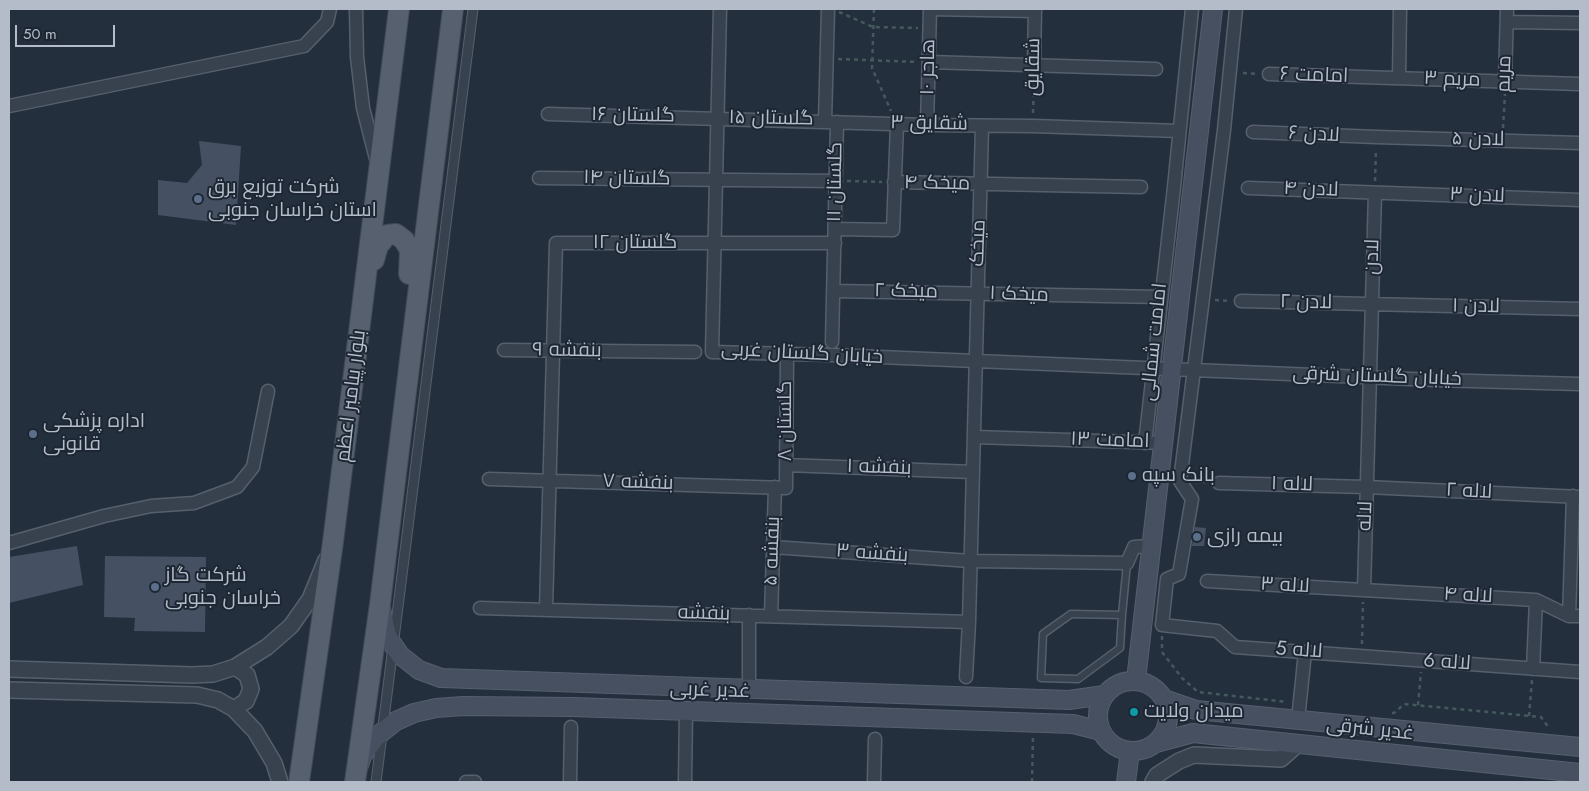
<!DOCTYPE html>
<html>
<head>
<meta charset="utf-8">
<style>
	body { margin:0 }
	#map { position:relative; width:1589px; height:791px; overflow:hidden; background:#242f3e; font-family:Jost,sans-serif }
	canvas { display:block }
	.frame { position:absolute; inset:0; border:10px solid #b4bcc9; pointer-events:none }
	.scale { position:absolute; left:15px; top:25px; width:100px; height:22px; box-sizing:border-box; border:2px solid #b4bcc9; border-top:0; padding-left:6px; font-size:15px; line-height:18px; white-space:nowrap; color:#b4bcc9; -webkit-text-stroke:4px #1d2633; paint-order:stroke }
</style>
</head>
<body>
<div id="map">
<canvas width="1589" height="791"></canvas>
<div class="frame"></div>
<div class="scale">50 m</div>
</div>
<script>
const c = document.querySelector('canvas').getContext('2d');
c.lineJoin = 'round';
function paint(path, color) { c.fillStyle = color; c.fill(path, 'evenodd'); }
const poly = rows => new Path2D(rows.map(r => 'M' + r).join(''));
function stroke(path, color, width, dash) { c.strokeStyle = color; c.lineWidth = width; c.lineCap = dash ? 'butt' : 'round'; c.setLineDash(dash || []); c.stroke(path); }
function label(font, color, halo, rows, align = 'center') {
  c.font = font + ' Jost,Cairo,sans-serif'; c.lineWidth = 4; c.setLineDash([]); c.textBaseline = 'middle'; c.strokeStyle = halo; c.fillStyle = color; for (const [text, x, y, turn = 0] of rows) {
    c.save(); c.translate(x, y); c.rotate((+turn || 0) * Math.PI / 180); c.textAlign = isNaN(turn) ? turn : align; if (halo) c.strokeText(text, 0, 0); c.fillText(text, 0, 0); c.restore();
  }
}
paint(poly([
	[199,141,241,146,236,225,158,215,158,180,187,183,202,165],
	[1195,527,1206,528,1204,546,1192,546],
	[77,546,83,585,9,603,9,557],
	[105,556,206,557,205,632,134,631,135,618,104,617]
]), '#455162');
const service = poly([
	[1122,615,1120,648,1078,679,1041,678,1043,634,1071,614,1122,615,1127,563]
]);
const pedestrian = poly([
	[376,782,473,9]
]);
const minor = poly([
	[356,9,357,57,363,108,376,159],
	[720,9,712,352,831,355,1435,380,1580,384],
	[930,9,1035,11],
	[1236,9,1224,130,1180,481,1192,499,1179,574,1167,579,1162,625,1217,631,1235,647,1580,672],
	[1507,22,1580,23],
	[929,62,1156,69],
	[1034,64,1035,9],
	[1269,74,1580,84],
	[1399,78,1400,9],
	[1505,81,1507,9],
	[9,106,304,46,327,22,330,9],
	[548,114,927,125,1033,126,1179,131],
	[825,121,828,9],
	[927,125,930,9],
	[1253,132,1376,137,1580,143],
	[539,178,836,181],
	[894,182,1141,187],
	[1248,188,1580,200],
	[835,229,893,230,897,124],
	[834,291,1161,297],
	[1241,301,1580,309],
	[832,342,837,122],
	[504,350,695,352],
	[974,437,1165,443],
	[1145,443,1174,187,1192,9],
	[786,465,973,472],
	[489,479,786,488,787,354],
	[1219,483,1366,487,1580,497],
	[9,543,104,516,151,506,194,503,237,487,253,467,268,391],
	[773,547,970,561,1127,563,1134,547,1151,546],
	[1207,581,1536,600,1569,616,1580,616],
	[1364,590,1375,193],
	[480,608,969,622],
	[546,609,556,243,835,243],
	[771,616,775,487],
	[1569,616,1573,496],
	[1533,669,1536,600],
	[966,677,969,622,982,126],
	[749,689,749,615],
	[1298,720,1305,652],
	[466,782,475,782],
	[570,782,571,727],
	[685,782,686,712],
	[874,782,875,739]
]);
const tertiary = poly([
	[9,669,192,675,213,674,235,667,267,647,291,626,310,599,326,560],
	[9,690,197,695,218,700,234,709,255,731,274,763,280,782],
	[234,709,246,701,251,689,247,675,235,667],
	[1153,782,1157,775,1179,761,1194,755,1281,759,1299,743]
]);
const secondary = poly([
	[381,609,387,636,400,655,419,670,441,678,1069,700,1104,695],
	[1136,680,1213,9],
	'1098 716a35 35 0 1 1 70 0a35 35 0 1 1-70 0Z',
	[1164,699,1196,710,1580,747],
	[1156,743,1193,733,1580,773],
	[359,765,362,756,376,737,396,721,414,713,436,708,463,706,572,707,1073,724,1101,731],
	[1126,782,1130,751]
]);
const primary = poly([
	[374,260,378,246,387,235,396,234,404,240,410,250,409,274],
	[299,782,333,542,399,9],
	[355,782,380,604,453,9]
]);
stroke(service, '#565f6c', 9);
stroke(pedestrian, '#565f6c', 11);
stroke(minor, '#565f6c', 15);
stroke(tertiary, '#565f6c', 18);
stroke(secondary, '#565f6c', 20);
stroke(primary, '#414a57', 22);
stroke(poly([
	[874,9,872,68,891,111],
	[839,12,873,27,918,28],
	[838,59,918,62],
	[1243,73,1257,74],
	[1033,113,1034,78],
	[1503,128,1505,94],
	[847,181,882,182],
	[1375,181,1376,149],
	[1215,300,1230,301],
	[1195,482,1207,482],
	[1162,636,1162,652,1182,678,1198,692,1287,702],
	[1362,644,1363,602],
	[1418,705,1421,672],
	[1392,713,1394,713,1404,704,1541,717,1549,728],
	[1529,716,1532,680],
	[1032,782,1033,736]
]), '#44595c', 2.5, [4, 4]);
stroke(service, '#38414e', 6);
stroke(pedestrian, '#38414e', 9);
stroke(minor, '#38414e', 12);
stroke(tertiary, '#38414e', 15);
stroke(secondary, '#465061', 18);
stroke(primary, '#56606e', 20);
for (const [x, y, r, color] of [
	[198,199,5,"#5c6f8a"],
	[33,434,5,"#5c6f8a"],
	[1132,476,5,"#5c6f8a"],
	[1197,537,5,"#5c6f8a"],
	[155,587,5,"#5c6f8a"],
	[1134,712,5,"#0f9aa8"]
]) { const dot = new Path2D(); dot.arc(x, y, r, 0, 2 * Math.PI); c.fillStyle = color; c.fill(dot); stroke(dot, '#1d2633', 2); }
label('20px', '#b4bcc9', '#1d2633', [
	["هاجر ۱۰",929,67,-89],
	["شقایق",1034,67,-89],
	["مریم",1505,74,-88],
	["امامت ۶",1314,76,2],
	["مریم ۳",1452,80,2],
	["گلستان ۱۶",633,116,1],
	["گلستان ۱۵",771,119,1],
	["شقایق ۳",929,124,1],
	["لادن ۶",1314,135,3],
	["لادن ۵",1478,140,1],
	["گلستان ۱۴",627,179,1],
	["گلستان ۱۱",836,182,-89],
	["میخک ۴",937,184,1],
	["لادن ۴",1311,190,2],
	["لادن ۳",1477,196,2],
	["گلستان ۱۲",635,243],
	["میخک",979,243,-88],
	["لادن",1373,257,-88],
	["میخک ۲",906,292,1],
	["میخک ۱",1019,295,2],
	["لادن ۲",1306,303,1],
	["لادن ۱",1476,307,1],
	["امامت شمالی",1155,342,-84],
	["بنفشه ۹",567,351,1],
	["خیابان گلستان غربی",802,354,3],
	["خیابان گلستان شرقی",1377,377,2],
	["بلوار پیامبر اعظم",352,396,-83],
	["گلستان ۸",786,421,-90],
	["امامت ۱۳",1110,441,2],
	["بنفشه ۱",879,468,2],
	["بنفشه ۷",638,483,2],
	["لاله ۱",1292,485,2],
	["لاله ۲",1469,492,3],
	["لاله",1366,516,-88],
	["بنفشه ۵",773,551,-88],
	["بنفشه ۳",872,554,4],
	["لاله ۳",1285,586,3],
	["لاله ۴",1468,596,3],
	["بنفشه",704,614,2],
	["لاله 5",1299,651,4],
	["لاله 6",1447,663,4],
	["غدیر غربی",710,691,2],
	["غدیر شرقی",1370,730,6]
]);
label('20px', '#b4bcc9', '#1d2633', [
	["شرکت توزیع برق",208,188],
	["استان خراسان جنوبی",208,211],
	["اداره پزشکی",43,422],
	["قانونی",43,445],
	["بانک سپه",1142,476],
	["بیمه رازی",1207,537],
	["شرکت گاز",165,576],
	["خراسان جنوبی",165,599],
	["میدان ولایت",1144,712]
], 'left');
</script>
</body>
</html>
